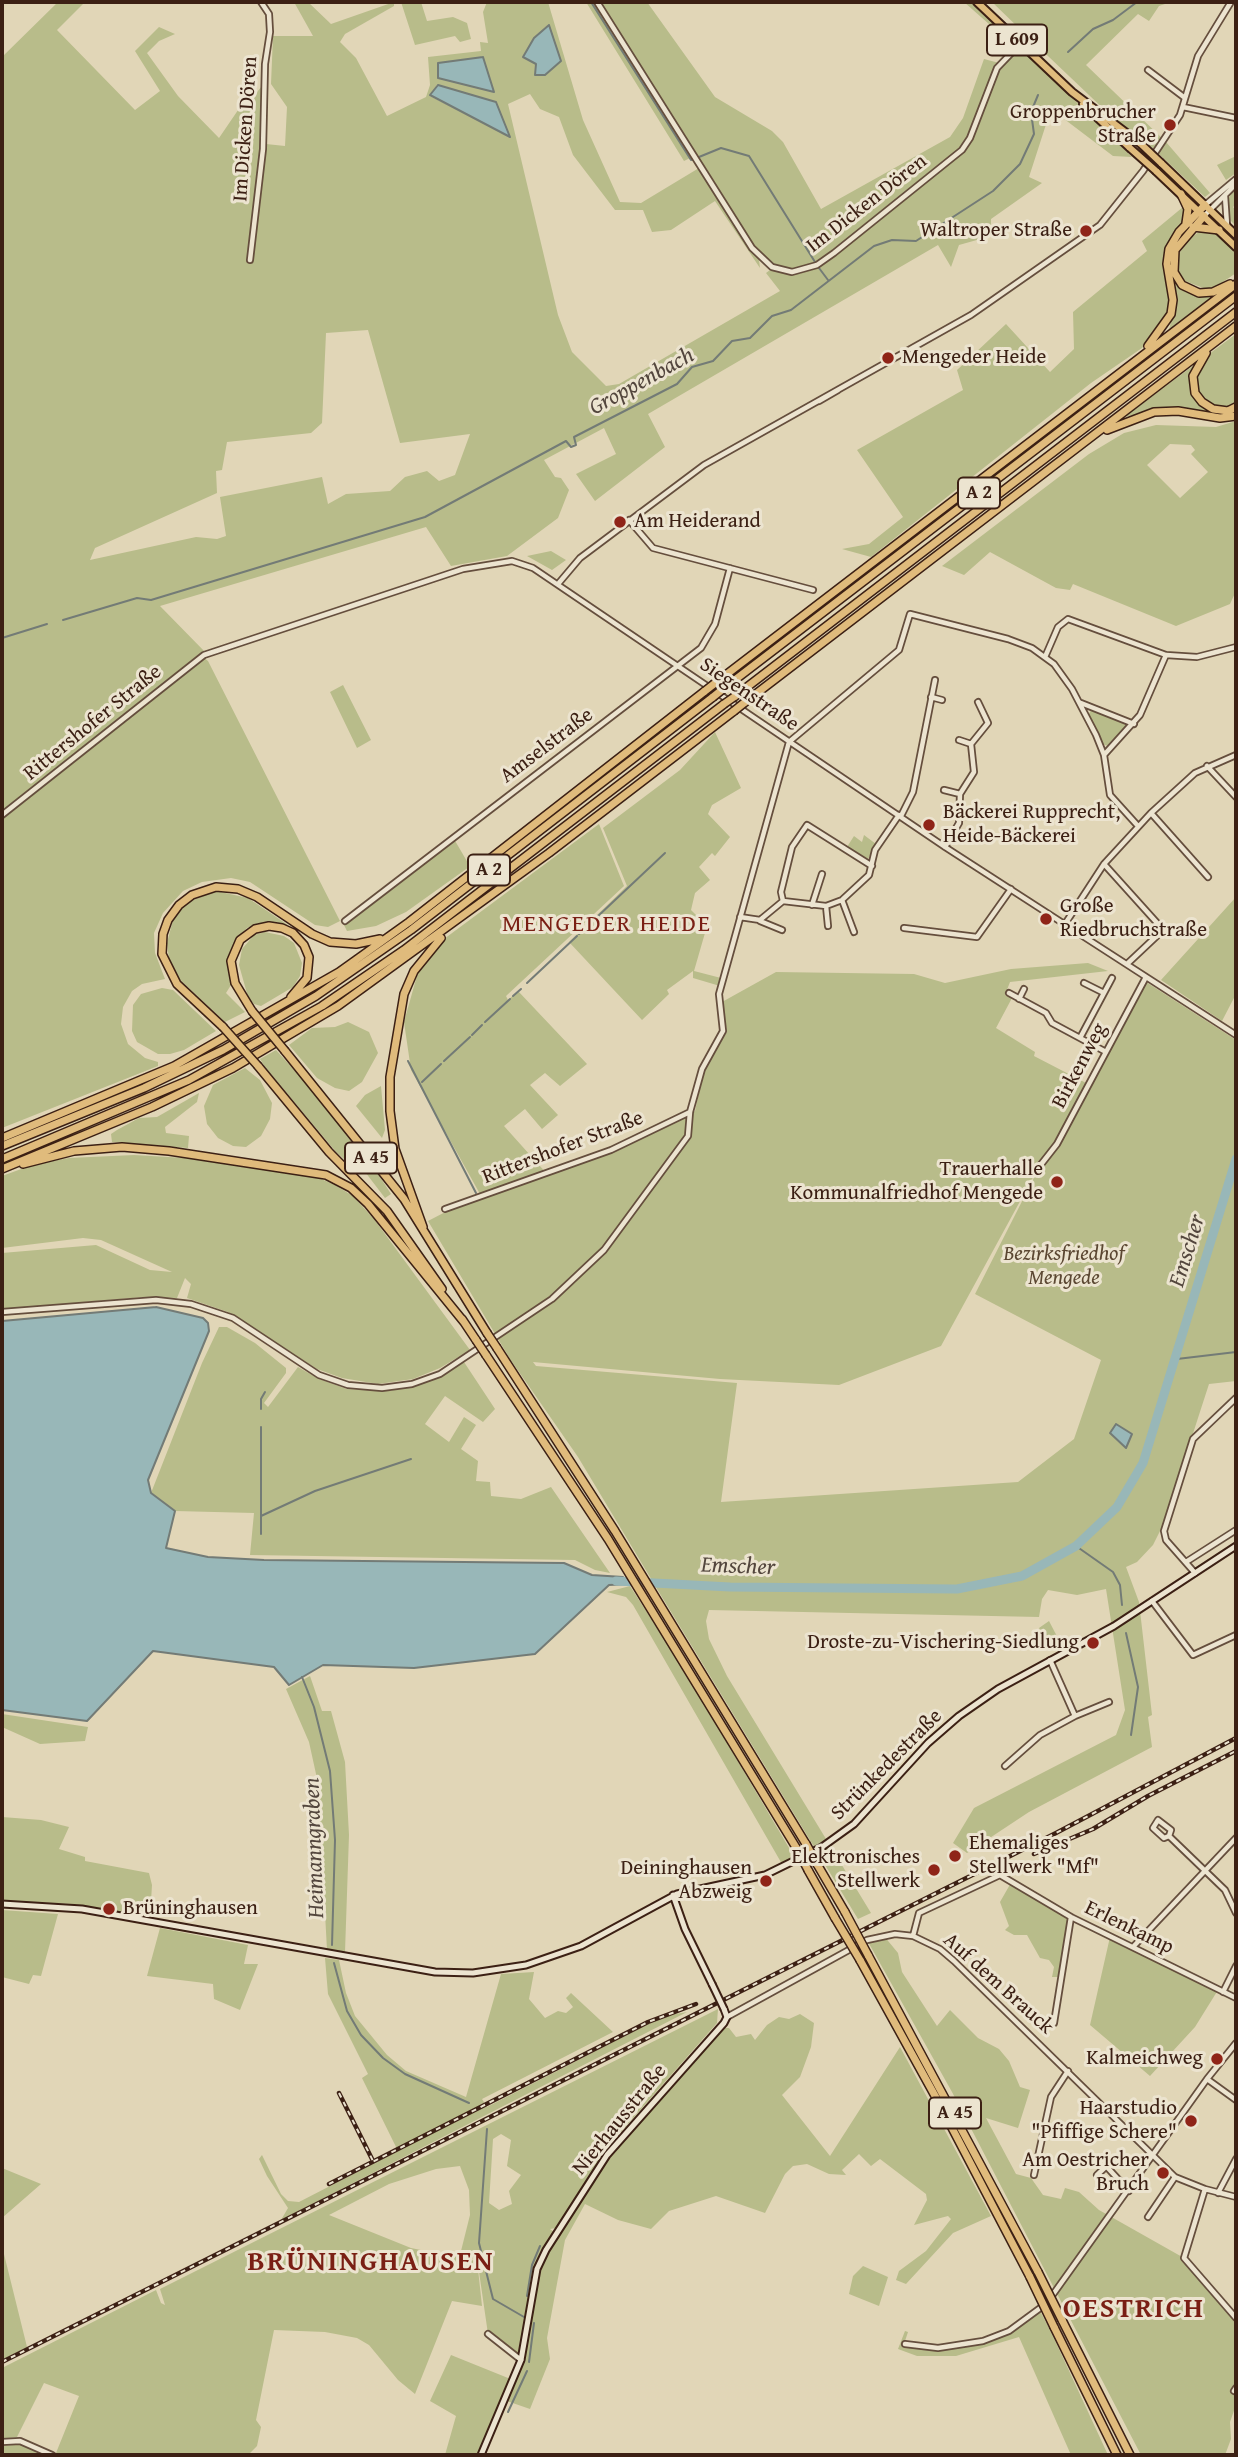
<!DOCTYPE html>
<html>
<head>
<meta charset="utf-8">
<style>
	body { margin:0 }
	#map { position:relative; width:1238px; height:2457px; overflow:hidden; background:#e1d6b7; font-family:"Gentium Book Plus",serif }
	canvas { display:block }
	.frame { position:absolute; inset:0; border:4px solid #3c2014; pointer-events:none }
</style>
</head>
<body>
<div id="map">
<canvas width="1238" height="2457"></canvas>
<div class="frame"></div>
</div>
<script>
const c = document.querySelector('canvas').getContext('2d');
c.lineJoin = 'round';
function paint(path, color) { c.fillStyle = color; c.fill(path, 'evenodd'); }
const poly = rows => new Path2D(rows.map(r => 'M' + r).join(''));
function stroke(path, color, width, dash) { c.strokeStyle = color; c.lineWidth = width; c.lineCap = dash ? 'butt' : 'round'; c.setLineDash(dash || []); c.stroke(path); }
function label(font, color, halo, rows, align = 'center') {
  c.font = font + ' "Gentium Book Plus",serif'; c.lineWidth = 6; c.setLineDash([]); c.textBaseline = 'middle'; c.strokeStyle = halo; c.fillStyle = color; for (const [text, x, y, turn = 0] of rows) {
    c.save(); c.translate(x, y); c.rotate((+turn || 0) * Math.PI / 180); c.textAlign = isNaN(turn) ? turn : align; if (halo) c.strokeText(text, 0, 0); c.fillText(text, 0, 0); c.restore();
  }
}
paint(poly([
	[58,2,85,2,57,30,135,110,160,91,135,51,159,27,175,34,159,41,147,53,178,96,219,138,249,94,253,97,262,86,267,86,266,144,285,146,287,107,271,84,273,36,313,36,294,2,308,2,331,24,394,2,394,6,345,34,340,42,356,58,387,116,426,97,430,85,428,57,481,51,480,42,488,43,483,12,487,2,548,2,583,120,620,202,641,203,699,168,707,171,599,2,647,2,715,97,772,131,783,142,821,209,950,137,963,118,984,59,1003,64,1017,50,1023,51,1040,66,1132,157,1113,156,1051,109,1029,177,1042,183,991,219,991,236,959,245,951,267,938,245,648,414,665,447,595,501,576,474,616,454,604,428,544,460,555,477,561,478,569,490,558,518,507,556,451,566,426,527,160,606,206,653,202,656,208,661,340,921,328,927,315,925,250,882,231,878,202,882,183,891,163,913,154,933,155,953,165,979,142,984,132,991,123,1007,121,1024,128,1044,145,1058,158,1062,158,1066,2,1128,2,639,6,637,2,637,2,57],
	[549,25,535,75,536,64,523,56,534,38],
	[437,85,509,136,430,96],
	[530,94,540,109,559,117,573,155,615,210,643,210,652,232,671,230,715,201,760,268,759,260,772,267,797,271,818,267,799,274,770,270,766,273,780,291,619,384,606,386,572,352,558,315,508,104],
	[368,330,400,443,470,434,455,475,439,481,427,471,405,477,390,491,346,494,328,504,322,477,220,497,226,536,217,539,196,537,90,560,95,548,217,493,216,471,222,470,227,442,311,433,322,423,326,333],
	[401,2,421,2,427,21,453,17,467,23,471,39,460,42,455,36,415,45],
	[586,2,595,2,694,156,684,161],
	[964,2,971,2,1013,41,1007,53,1003,51,998,32],
	[992,2,1171,2,1159,6,1149,21,1138,14,1086,65,1166,142,1210,193,1205,197,1146,142,1111,116,1028,37,1028,29,1024,33],
	[1236,156,1236,173,1226,180,1217,165],
	[1236,186,1236,204,1233,207,1236,211,1236,226,1229,219,1226,203],
	[1183,207,1185,215,1182,224,1164,254,1170,300,1167,318,1142,348,1091,383,871,557,842,549,869,544,903,517,857,450,963,390,957,370,1006,324,1050,372,1074,349,1073,312,1147,251,1142,241],
	[1202,230,1212,230,1236,253,1236,273,1217,286,1206,289,1185,281,1178,270,1176,258,1190,238],
	[1172,277,1185,292,1217,297,1168,334,1174,309],
	[1236,334,1236,407,1220,412,1223,415,1167,408,1124,417],
	[1236,421,1236,591,1230,604,1176,626,1073,584,1070,590,1056,588,990,552,964,575,942,566,1089,454,1124,433,1156,425,1216,427],
	[1170,444,1191,445,1195,450,1191,454,1208,472,1180,498,1147,465],
	[551,551,566,560,552,570,527,556],
	[343,685,371,740,357,748,330,692],
	[1092,709,1126,722,1126,727,1108,746,1102,744,1088,715],
	[715,732,741,788,712,805,708,814,730,837,715,856,712,853,699,867,710,880,695,893,691,910,707,926,694,971,721,978,720,986,693,978,693,971,667,990,669,994,642,1020,569,942,627,886,603,828,680,770],
	[599,824,624,886,506,996,508,1000,518,991,587,1064,560,1086,545,1073,530,1085,558,1115,542,1129,525,1109,504,1126,548,1175,613,1151,695,1111,705,1065,727,1032,722,1002,776,972,914,974,945,983,1011,969,1088,963,1108,971,1010,982,1005,995,1012,998,996,1028,1035,1052,1034,1056,1088,1084,1146,982,1236,1040,1236,1381,1209,1384,1164,1523,1153,1545,1137,1562,1126,1567,1139,1602,1152,1715,1148,1717,1152,1747,1029,1812,967,1853,953,1843,974,1808,1116,1735,1125,1710,1106,1589,1077,1595,1048,1590,1042,1599,1039,1617,709,1610,706,1621,709,1639,727,1676,871,1913,858,1919,654,1584,666,1583,653,1582,578,1457,510,1359,428,1221,480,1194,411,1070,404,1022,418,972,444,939],
	[1048,1150,975,1294,1101,1360,1074,1439,1018,1482,721,1502,737,1383,536,1366,533,1362,720,1379,839,1385,941,1346],
	[864,835,876,844,868,859,847,847,854,836,862,842],
	[454,839,468,863,483,857,406,912,376,926,347,931,342,921],
	[216,891,248,898,288,925,259,923,247,928,237,938,227,961,231,985,226,993,245,1012,225,1022,176,976,169,959,167,943,173,920,180,910,191,901],
	[1236,897,1236,994,1222,1021,1161,980],
	[265,932,284,936,294,943,302,963,300,976,293,987,261,1006,254,1004,248,997,239,965,242,949,254,935],
	[162,988,173,990,216,1031,184,1050,170,1054,158,1054,137,1042,132,1031,133,1005,141,994],
	[348,1022,369,1032,378,1053,362,1082,349,1091,335,1088,317,1078,289,1045,312,1028,335,1027],
	[276,1050,314,1092,382,1180,391,1194,385,1198,359,1164,351,1165,336,1152,265,1067,260,1059],
	[245,1068,260,1080,272,1103,270,1119,261,1136,246,1147,233,1146,218,1138,207,1124,204,1106,213,1085],
	[381,1086,385,1130,382,1138,356,1106,365,1095],
	[199,1093,197,1102,165,1127,166,1133,189,1136,188,1148,112,1142,111,1134,117,1130,139,1118,157,1117],
	[134,1155,185,1158,319,1178,335,1185,353,1196,374,1219,470,1350,440,1368,413,1379,378,1384,342,1378,317,1369,228,1312,187,1298,191,1284,185,1278,177,1298,144,1297,2,1309,2,1253,96,1245,150,1270,172,1272,101,1240,83,1238,2,1248,2,1176,35,1164,69,1158],
	[219,1327,227,1327,255,1343,286,1368,286,1373,264,1403,268,1407,298,1367,319,1379,347,1389,390,1391,439,1377,464,1362,495,1409,483,1422,445,1396,425,1424,449,1442,464,1417,476,1425,461,1449,478,1461,476,1481,490,1482,491,1496,521,1499,551,1487,610,1573,595,1570,575,1560,250,1555,254,1513,175,1511,151,1493,202,1363],
	[630,1586,684,1670,795,1858,782,1864,633,1605,626,1597,607,1592],
	[1049,1621,1061,1644,1050,1650,1039,1628],
	[310,1676,322,1711,331,1711,345,1762,349,1835,345,1952,327,1950,318,1783,309,1742,286,1689],
	[2,1714,88,1727,85,1741,40,1744,2,1727],
	[2,1817,41,1820,69,1827,59,1849,85,1857,85,1861,149,1873,152,1885,150,1917,73,1904,2,1901],
	[1012,1881,1071,1917,1061,1977,1052,1977,1054,1967,1049,1960,1040,1958,1027,1935,1014,1935,1005,1930,1009,1926,1000,1902],
	[2,1910,58,1914,41,1976,33,1975,29,1984,2,1977],
	[160,1928,248,1945,244,1964,258,1964,240,2010,214,1999,213,1984,147,1976],
	[884,1936,898,1953,902,1972,937,2026,950,2010,978,2038,999,2049,1009,2061,1020,2087,1030,2090,1018,2128,986,2118,1016,2174,1031,2178,1043,2195,1061,2199,1065,2188,1079,2192,1099,2210,1184,2258,1236,2318,1236,2405,1230,2422,1231,2439,1225,2455,1141,2455,952,2092,867,1940],
	[1110,1937,1218,1990,1195,2027,1150,2076,1090,2025],
	[325,1958,339,1960,346,1993,355,2016,387,2055,406,2071,466,2097,501,1974,534,1972,529,1999,545,2018,558,2011,566,2013,573,2007,566,1998,571,1993,613,2032,482,2099,487,2107,664,2016,687,2012,281,2220,288,2208,267,2176,259,2159,262,2155,281,2194,288,2201,299,2202,398,2151,362,2078,368,2074,328,1994],
	[718,2009,717,2023,612,2142,556,2228,550,2229,557,2234,606,2159,724,2028,729,2028,736,2037,751,2034,755,2040,767,2025,779,2017,789,2019,800,2014,814,2023,811,2047,800,2077,782,2095,830,2156,900,2047,991,2216,953,2233,906,2284,896,2280,899,2271,926,2251,951,2219,948,2216,914,2225,927,2200,926,2194,880,2159,871,2166,859,2154,842,2170,846,2175,829,2174,807,2164,793,2166,785,2174,765,2213,716,2196,669,2211,651,2229,618,2220,585,2204,565,2240,547,2338,550,2359,530,2409,504,2400,482,2455,445,2455,456,2416,430,2401,451,2355,513,2380,521,2360,488,2334,477,2258,445,2262,477,2260,482,2306,452,2301,415,2394,398,2380,369,2345,357,2338,325,2332,274,2330,256,2420,261,2427,257,2446,250,2453,256,2455,60,2455,56,2453,79,2396,44,2383,17,2437,2,2439,2,2368,156,2290,161,2303,165,2305,160,2289],
	[501,2134,511,2140,507,2166,521,2175,509,2191,512,2204,499,2210,489,2203,493,2139],
	[460,2166,469,2190,470,2215,461,2251,445,2255,411,2248,329,2215,389,2184,436,2169],
	[2,2168,41,2184,2,2218],
	[2,2246,27,2347,2,2360],
	[863,2266,888,2277,879,2306,849,2294,853,2276],
	[1039,2309,1052,2334,1108,2455,1071,2455,1019,2337,956,2356,917,2356,898,2349,905,2331,908,2332,905,2341,934,2346,984,2338,1012,2330,1030,2319],
	[23,2444,48,2455,2,2455,2,2446]
]), '#b8bc8a');
const water = poly([
	[549,25,561,61,545,75,535,75,536,64,523,57,534,38,549,25],
	[483,57,494,92,438,78,438,63,483,57],
	[438,85,496,102,510,137,430,95,438,85],
	[156,1307,203,1318,208,1323,209,1331,148,1480,151,1493,175,1511,166,1548,208,1557,264,1560,564,1563,592,1575,623,1577,628,1584,609,1585,535,1654,414,1668,323,1665,289,1685,274,1667,153,1651,87,1721,2,1710,2,1321,156,1307],
	[1116,1424,1132,1434,1126,1448,1110,1433,1116,1424]
]);
paint(water, '#98b7b8');
stroke(water, '#737b76', 2);
stroke(poly([
	[591,2,691,160,694,159],
	[1068,52,1093,29,1113,20,1137,2],
	[699,157,721,148,749,156,815,262],
	[819,268,828,280],
	[63,620,137,598,151,600,425,517,566,441,571,447,576,445,574,437,677,384,692,367,713,361,732,341,750,338,772,316,791,310,874,246,892,240,916,241,993,191,1020,164,1034,134,1031,112,1038,95],
	[2,638,47,624],
	[579,934,665,853],
	[527,983,577,936],
	[513,996,521,989],
	[485,1022,510,999],
	[472,1035,482,1025],
	[408,1061,476,1193],
	[444,1061,470,1037],
	[422,1082,441,1064],
	[1177,1359,1236,1352],
	[261,1409,261,1399,265,1392],
	[261,1516,315,1491,411,1459],
	[261,1534,261,1427],
	[1076,1546,1113,1572,1120,1585,1122,1605],
	[1126,1633,1138,1687,1131,1735],
	[302,1677,314,1707,330,1771,335,1840,332,1945],
	[334,1963,347,2011,361,2035,383,2058,405,2074,469,2103],
	[487,2129,479,2243,493,2299,524,2317],
	[527,2296,532,2265,540,2246],
	[529,2362,534,2323],
	[508,2412,527,2371]
]), '#737b76', 2);
stroke(poly([
	[616,1581,730,1587,957,1589,1022,1576,1076,1546,1117,1507,1143,1463,1236,1159]
]), '#98b7b8', 9);
const minor = poly([
	[597,2,752,248,772,267,792,272,817,265,834,253,962,150,970,138,997,68,1021,43],
	[1148,70,1185,98],
	[1183,107,1236,118],
	[1225,196,1227,225],
	[1205,205,1236,179],
	[1204,216,1236,184],
	[250,260,263,149,265,64,270,32,269,14,261,2],
	[819,401,838,390],
	[629,520,653,548,813,590],
	[558,584,580,558,704,465,971,315,1100,225,1143,171,1180,115,1198,56,1231,2],
	[1045,657,1058,627,1068,619,1166,655,1197,657,1236,647],
	[931,697,942,700],
	[1081,703,1134,724],
	[959,740,971,744],
	[1104,755,1140,715,1166,655],
	[1207,766,1236,797],
	[944,790,960,794],
	[1151,813,1208,877],
	[2,815,204,655,463,569,512,561,533,568,945,847,1236,1035],
	[901,816,913,792,935,680],
	[945,847,959,823,960,794,974,772,971,744,988,723,978,702],
	[1104,864,1158,924],
	[842,900,854,932],
	[783,901,781,892,792,847,807,825,872,866],
	[812,905,822,874],
	[826,906,828,926],
	[740,917,760,920,783,901,826,906,842,900,869,875,875,850,899,815],
	[345,921,701,648,715,624,730,568],
	[760,921,782,930],
	[1065,924,1104,864,1151,813,1195,773,1236,755],
	[904,928,977,937,1011,889],
	[1127,964,1161,932],
	[1084,983,1104,993],
	[1009,993,1046,1013,1052,1023,1106,1052],
	[1019,999,1024,989],
	[1080,1038,1112,978],
	[1039,1167,1057,1144,1146,977],
	[445,1209,611,1150,690,1112],
	[2,1312,156,1300,191,1304,233,1318,319,1375,348,1385,382,1388,412,1384,440,1374,552,1299,604,1250,688,1136,690,1112,702,1069,723,1031,719,994,789,742,899,650,910,614,1008,639,1032,648,1054,664,1072,689,1096,735,1104,755,1110,795,1138,826],
	[1186,1562,1236,1530],
	[1195,1573,1166,1540,1164,1531,1193,1439,1236,1398],
	[1152,1601,1193,1655,1236,1635],
	[1075,1716,1109,1702],
	[1005,1766,1040,1735,1075,1716,1050,1660],
	[1169,1836,1171,1830,1158,1820,1153,1828,1164,1838,1169,1836,1225,1890,1236,1913],
	[913,1936,919,1913,1000,1875,1071,1917,1236,1998],
	[1133,1947,1236,1838],
	[1223,1992,1236,1966],
	[727,2017,867,1940,895,1934,913,1936,940,1949,954,1961,1175,2177,1205,2189,1236,2197],
	[1054,2023,1071,1917],
	[1207,2079,1236,2100],
	[1106,2166,1129,2191],
	[1034,2175,1051,2097,1068,2071],
	[1097,2175,1114,2159],
	[1205,2189,1184,2258,1236,2318],
	[1218,2193,1236,2159],
	[1148,2217,1175,2177],
	[1049,2300,1207,2079,1236,2043],
	[488,2334,521,2360],
	[905,2344,938,2348,983,2341,1009,2331,1043,2306],
	[1234,2391,1236,2388],
	[2,2442,20,2441,52,2455]
]);
const secondary = poly([
	[673,1895,685,1929,712,1984],
	[2,1904,82,1909,435,1972,473,1973,526,1965,581,1946,677,1894,765,1875,822,1847,854,1824,928,1743,959,1716,998,1689,1114,1626,1236,1546],
	[481,2455,521,2360,537,2269,546,2250,607,2155,724,2023,727,2017,724,2009]
]);
const primary = poly([
	[977,2,1072,92,1141,144],
	[1083,104,1130,148],
	[1161,163,1236,235],
	[1156,171,1236,247]
]);
const motorway = poly([
	[1181,194,1188,209,1186,223],
	[1204,216,1175,250,1174,272,1182,285,1199,293,1213,292,1230,284],
	[1193,227,1219,230],
	[1148,346,1171,314,1173,300,1167,264,1169,249,1179,232,1205,205],
	[1206,353,1193,376,1195,393,1202,402,1213,409,1228,411,1236,407],
	[1107,430,1154,412,1178,411,1220,418,1236,416],
	[714,684,1236,284],
	[723,689,1236,296],
	[734,697,1236,312],
	[744,703,1236,326],
	[252,1011,235,983,231,961,240,940,255,929,269,926,282,928,293,933,304,945,309,957,307,978,291,997],
	[223,1027,177,984,162,954,163,934,168,920,179,905,192,895,216,887,238,889,257,897,312,934,330,942,356,944,380,939],
	[285,1051,404,1199,487,1333],
	[258,1066,329,1152,387,1211,442,1289],
	[2,1138,174,1066,339,972,409,922,705,691],
	[2,1146,144,1088,223,1050,316,996,411,930,713,697],
	[2,1159,189,1080,322,1006,404,950,724,704],
	[23,1164,74,1151,122,1147,169,1151,326,1175,351,1188,368,1204,464,1322],
	[2,1169,152,1107,233,1068,338,1006,549,853,734,711],
	[423,1227,395,1149,390,1111,390,1077,404,994,414,971,441,938],
	[462,1319,476,1340],
	[497,1348,615,1531,806,1844],
	[486,1355,608,1539,797,1849],
	[817,1864,845,1912],
	[808,1870,835,1918],
	[868,1955,1038,2272],
	[860,1960,939,2103,1030,2277],
	[1062,2320,1130,2455],
	[1054,2327,1117,2455]
]);
stroke(minor, '#654e3d', 8);
stroke(secondary, '#3c2014', 9);
stroke(primary, '#3c2014', 10);
stroke(motorway, '#3c2014', 10);
stroke(minor, '#ece4d0', 4.5);
stroke(secondary, '#ece4d0', 5);
stroke(primary, '#e0bb7c', 6);
stroke(motorway, '#e0bb7c', 7);
const rail = poly([
	[1034,1854,1093,1829,1148,1796,1236,1751],
	[339,2093,373,2161],
	[329,2184,648,2022,696,2004],
	[2,2362,1056,1833,1236,1738]
]);
stroke(rail, '#3c2014', 4.5);
stroke(rail, '#ece4d0', 2, [5]);
const secondaryBridge = poly([
	[712,1984,724,2009]
]);
const primaryBridge = poly([
	[1141,144,1161,163],
	[1130,148,1156,171]
]);
const motorwayBridge = poly([
	[705,691,714,684],
	[713,697,723,689],
	[724,704,734,697],
	[734,711,744,703],
	[252,1011,285,1051],
	[223,1027,258,1066],
	[487,1333,497,1348],
	[476,1340,486,1355],
	[806,1844,817,1864],
	[797,1849,808,1870],
	[845,1912,868,1955],
	[835,1918,860,1960],
	[1038,2272,1062,2320],
	[1030,2277,1054,2327]
]);
stroke(secondaryBridge, '#3c2014', 9, []);
stroke(primaryBridge, '#3c2014', 10, []);
stroke(motorwayBridge, '#3c2014', 10, []);
stroke(secondaryBridge, '#ece4d0', 5);
stroke(primaryBridge, '#e0bb7c', 6);
stroke(motorwayBridge, '#e0bb7c', 7);
for (const [x, y, r, color] of [
	[1170,125,7,"#8f2418"],
	[1086,231,7,"#8f2418"],
	[888,358,7,"#8f2418"],
	[620,522,7,"#8f2418"],
	[929,825,7,"#8f2418"],
	[1046,919,7,"#8f2418"],
	[1057,1182,7,"#8f2418"],
	[1093,1643,7,"#8f2418"],
	[955,1856,7,"#8f2418"],
	[934,1870,7,"#8f2418"],
	[766,1881,7,"#8f2418"],
	[109,1909,7,"#8f2418"],
	[1217,2059,7,"#8f2418"],
	[1191,2121,7,"#8f2418"],
	[1163,2173,7,"#8f2418"]
]) { const dot = new Path2D(); dot.arc(x, y, r, 0, 2 * Math.PI); c.fillStyle = color; c.fill(dot); stroke(dot, '#ece4d0', 2.5); }
for (const [x, y, w] of [
	[1017,40,60],
	[979,493,42],
	[489,870,42],
	[371,1158,52],
	[955,2113,52]
]) { const box = new Path2D(); box.roundRect(x - w / 2, y - 15.5, w, 31, 5); c.fillStyle = '#ece4d0'; c.fill(box); stroke(box, '#3c2014', 2); }
label('bold 19px', '#3c2014', null, [
	["L 609",1017,40],
	["A 2",979,493],
	["A 2",489,870],
	["A 45",371,1158],
	["A 45",955,2113]
]);
label('21px', '#3c2014', '#ece4d0', [
	["Groppenbrucher",1156,113],
	["Straße",1156,137],
	["Waltroper Straße",1072,231],
	["Mengeder Heide",902,358,"left"],
	["Am Heiderand",634,522,"left"],
	["Bäckerei Rupprecht,",943,813,"left"],
	["Heide-Bäckerei",943,837,"left"],
	["Große",1060,907,"left"],
	["Riedbruchstraße",1060,931,"left"],
	["Trauerhalle",1043,1170],
	["Kommunalfriedhof Mengede",1043,1194],
	["Droste-zu-Vischering-Siedlung",1079,1643],
	["Ehemaliges",969,1844,"left"],
	["Stellwerk \"Mf\"",969,1868,"left"],
	["Elektronisches",920,1858],
	["Stellwerk",920,1882],
	["Deininghausen",752,1869],
	["Abzweig",752,1893],
	["Brüninghausen",123,1909,"left"],
	["Kalmeichweg",1203,2059],
	["Haarstudio",1177,2109],
	["\"Pfiffige Schere\"",1177,2133],
	["Am Oestricher",1149,2161],
	["Bruch",1149,2185]
], 'right');
label('21px', '#3c2014', '#ece4d0', [
	["Im Dicken Dören",246,129,-86],
	["Im Dicken Dören",867,204,-38],
	["Siegenstraße",749,695,34],
	["Rittershofer Straße",93,723,-39],
	["Amselstraße",547,746,-37],
	["Birkenweg",1080,1066,-62],
	["Rittershofer Straße",563,1148,-21],
	["Strünkedestraße",887,1765,-45],
	["Erlenkamp",1129,1928,26],
	["Auf dem Brauck",998,1984,42],
	["Nierhausstraße",620,2120,-51]
]);
label('italic 21px', '#5b4732', '#ece4d0', [
	["Bezirksfriedhof",1064,1255],
	["Mengede",1064,1279]
]);
label('italic 23px', '#53463d', '#ece4d0', [
	["Groppenbach",642,382,-29],
	["Emscher",1188,1251,-73],
	["Emscher",738,1567,2],
	["Heimanngraben",315,1848,-92]
]);
c.letterSpacing = '2px';
label('24px', '#7a1f14', '#ece4d0', [
	["MENGEDER HEIDE",607,925]
]);
c.letterSpacing = '0px';
c.letterSpacing = '2px';
label('bold 28px', '#7a1f14', '#ece4d0', [
	["BRÜNINGHAUSEN",371,2263],
	["OESTRICH",1134,2310]
]);
c.letterSpacing = '0px';
</script>
</body>
</html>
